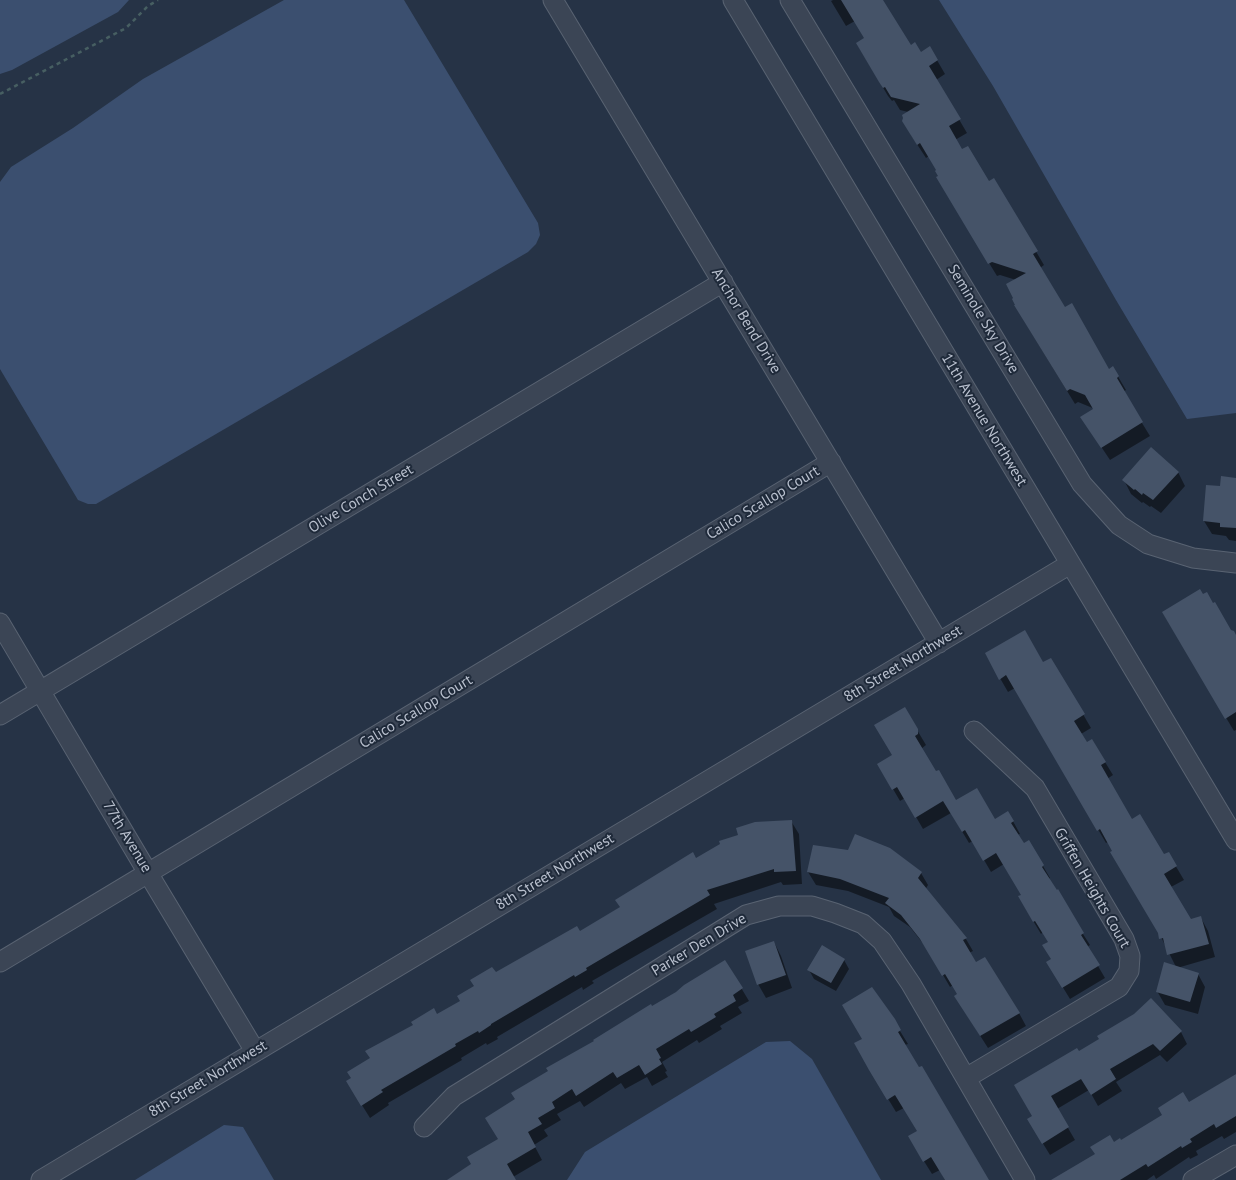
<!DOCTYPE html>
<html>
<head>
<meta charset="utf-8">
<style>
	body { margin:0 }
	canvas { display:block; background:#263346 }
</style>
</head>
<body>
<canvas width="1236" height="1180"></canvas>
<script>
const c = document.querySelector('canvas').getContext('2d');
c.lineJoin = 'round';
function paint(path, color) { c.fillStyle = color; c.fill(path, 'evenodd'); }
const poly = rows => new Path2D(rows.map(r => 'M' + r).join(''));
function stroke(path, color, width, dash) { c.strokeStyle = color; c.lineWidth = width; c.lineCap = dash ? 'butt' : 'round'; c.setLineDash(dash || []); c.stroke(path); }
function label(font, color, halo, rows, align = 'center') {
  c.font = font + ' "PT Sans",sans-serif'; c.lineWidth = 4; c.setLineDash([]); c.textBaseline = 'middle'; c.strokeStyle = halo; c.fillStyle = color; for (const [text, x, y, turn = 0] of rows) {
    c.save(); c.translate(x, y); c.rotate((+turn || 0) * Math.PI / 180); c.textAlign = isNaN(turn) ? turn : align; if (halo) c.strokeText(text, 0, 0); c.fillText(text, 0, 0); c.restore();
  }
}
paint(poly([
	[0,0,129,0,118,12,12,70,0,74],
	[284,0,404,0,538,223,540,235,536,244,528,252,96,504,88,504,78,500,0,369,0,182,11,167,73,128,143,79],
	[939,0,1236,0,1236,413,1187,419,1116,300,993,86],
	[790,1041,812,1059,881,1180,567,1180,585,1152,766,1042],
	[224,1125,243,1127,274,1180,135,1180]
]), '#3b4f6f');
paint(poly([
	[833,0,879,0,910,47,920,54,930,48,945,74,936,80,967,133,955,140,962,151,988,182,993,179,1044,265,1040,268,1065,309,1109,370,1113,368,1126,390,1123,392,1150,436,1110,460,1090,430,1095,409,1078,402,1075,404,1023,319,1016,280,1000,275,997,276,945,191,938,170,929,156,926,158,911,135,908,112,900,110,894,100,892,101,888,96,857,44,865,39,855,21,846,26,831,1],
	[1178,472,1185,486,1161,513,1151,506,1150,507,1143,502,1142,503,1131,494,1124,480],
	[1236,479,1236,541,1229,540,1226,536,1212,534,1204,521,1221,488],
	[1163,613,1236,638,1236,730,1234,731],
	[986,654,1043,664,1051,659,1091,728,1081,734,1087,743,1092,740,1105,762,1113,775,1107,779,1131,820,1164,856,1168,853,1184,880,1171,887,1190,920,1201,918,1208,931,1215,957,1177,968,1198,974,1205,987,1198,1014,1165,1005,1157,991,1176,967,1159,933,1108,842,1106,843,1015,688,1008,692],
	[904,708,926,745,921,749,956,802,995,820,1008,812,1020,834,1017,835,1023,845,1029,842,1050,878,1049,879,1057,891,1058,891,1083,934,1090,945,1087,947,1105,978,1070,999,1048,963,1052,960,1049,942,1043,932,1041,934,1026,909,1022,895,1004,864,991,872,973,841,969,843,951,813,923,829,905,798,900,801,879,765,894,756],
	[791,821,799,834,802,884,783,885,781,882,714,904,717,909,592,981,594,983,583,990,582,987,497,1037,498,1039,487,1045,486,1043,461,1058,462,1060,388,1103,389,1105,370,1118,355,1094,352,1078,437,1016,461,1001,495,974,579,933,696,860],
	[808,872,921,873,928,885,925,890,966,939,973,951,969,953,975,964,1019,1013,1026,1026,988,1048,963,1009,959,994,953,985,950,987,929,951,910,927,894,916,889,907,848,891,816,885],
	[774,942,781,956,792,988,766,998,758,984],
	[844,960,849,969,836,991,814,979,809,970],
	[725,961,749,1001,738,1007,742,1013,720,1026,722,1029,699,1043,697,1040,662,1062,667,1071,665,1072,668,1077,652,1086,647,1077,625,1089,621,1083,584,1107,580,1101,557,1114,561,1120,544,1130,548,1136,534,1145,542,1160,513,1177,515,1180,448,1180,473,1165,499,1140,652,1008],
	[900,1031,908,1044,905,1045,988,1180,945,1180,940,1170,932,1174,917,1150,918,1131,904,1108,896,1112,855,1044],
	[1181,1032,1187,1044,1167,1062,1160,1055,1116,1082,1122,1091,1098,1106,1089,1090,1057,1109,1075,1140,1050,1155,1028,1119,1034,1116,1078,1053],
	[1236,1074,1236,1132,1224,1139,1222,1136,1196,1151,1198,1155,1190,1159,1189,1157,1156,1179,1154,1175,1147,1180,1065,1180,1114,1143,1120,1141,1188,1104]
]), '#0007');
paint(poly([
	[841,0,883,0,911,45,915,42,921,52,930,46,938,60,929,66,961,119,949,126,962,149,968,146,989,181,994,178,1038,251,1033,254,1065,307,1072,303,1109,369,1113,366,1119,376,1117,378,1143,422,1101,448,1080,417,1093,409,1085,395,1070,389,1067,391,1014,305,1015,305,1012,299,1013,298,1006,284,1026,273,992,262,988,264,936,177,938,176,935,171,936,170,920,143,917,145,902,121,903,118,902,115,920,104,891,97,885,87,883,88,879,82,856,43,864,38],
	[1151,447,1179,472,1153,500,1143,493,1142,495,1135,489,1134,490,1122,480],
	[1221,476,1236,478,1236,528,1220,527,1220,523,1203,521,1206,485,1220,486],
	[1200,589,1203,594,1207,592,1213,603,1215,602,1231,630,1234,631,1236,635,1236,712,1225,719,1162,612],
	[1025,630,1043,662,1051,658,1085,714,1074,721,1087,742,1092,739,1106,762,1101,765,1132,819,1140,814,1164,854,1169,852,1177,866,1164,874,1191,919,1201,916,1209,944,1167,955,1163,938,1159,939,1158,933,1110,852,1112,851,1100,829,1097,831,1006,675,999,680,985,653],
	[905,707,918,729,918,734,915,736,936,771,939,770,956,800,977,788,995,819,1008,811,1014,821,1011,823,1024,843,1029,840,1044,865,1042,867,1057,890,1058,889,1084,933,1081,935,1100,965,1062,988,1046,962,1051,959,1042,945,1048,942,1035,921,1033,922,1018,896,1021,895,996,853,983,861,965,830,962,832,943,801,915,818,897,787,892,790,877,764,892,755,874,725],
	[792,820,796,871,774,872,774,869,707,890,710,895,586,968,587,970,575,977,574,975,491,1024,491,1025,479,1033,478,1031,455,1044,456,1046,381,1090,383,1092,361,1106,346,1081,351,1078,347,1072,370,1058,365,1051,413,1025,411,1022,434,1008,437,1014,460,1001,457,996,474,986,470,980,492,967,496,972,577,926,580,931,620,907,615,900,693,852,696,858,720,844,719,841,738,835,736,828,755,822],
	[855,834,890,848,922,872,918,878,967,938,963,940,976,962,985,957,1020,1013,980,1036,954,996,957,994,945,974,942,976,920,939,901,915,885,903,889,898,840,879,807,872,813,845,848,850],
	[774,941,786,975,757,985,745,951],
	[822,945,845,959,831,983,807,970],
	[725,960,743,988,733,995,736,1001,714,1014,716,1017,691,1032,689,1029,656,1049,661,1058,659,1059,662,1064,645,1075,639,1065,617,1078,613,1072,576,1096,572,1089,552,1102,555,1108,538,1118,542,1124,528,1132,536,1147,507,1164,516,1180,447,1180,471,1164,467,1157,498,1139,485,1118,515,1099,511,1093,548,1071,546,1068,594,1041,593,1040,651,1004,652,1006,676,992,684,985],
	[1164,962,1199,973,1190,1002,1156,992],
	[872,987,895,1019,901,1030,898,1032,919,1067,922,1066,989,1180,945,1180,931,1157,923,1162,908,1136,917,1131,895,1095,887,1100,869,1070,854,1043,862,1039,842,1005],
	[1151,998,1182,1031,1160,1051,1153,1044,1110,1069,1116,1079,1091,1095,1081,1079,1051,1096,1069,1127,1042,1144,1027,1119,1032,1116,1014,1085,1077,1048,1079,1051,1099,1039,1097,1036,1134,1014],
	[1236,1074,1236,1116,1216,1128,1214,1124,1190,1139,1192,1142,1182,1148,1181,1146,1148,1167,1146,1164,1120,1180,1051,1180,1095,1154,1090,1147,1110,1135,1114,1142,1120,1138,1121,1140,1162,1115,1158,1108,1183,1092,1189,1102]
]), '#455368');
const minor = poly([
	[553,0,939,643],
	[733,0,1236,840],
	[790,0,1082,484,1119,525,1148,544,1193,558,1236,563],
	[0,623,148,873,255,1051],
	[0,715,723,282],
	[0,962,831,462],
	[966,1078,1119,987,1129,971,1130,956,1124,939,1035,788,974,731],
	[424,1127,454,1096,746,915,779,906,812,906,835,913,863,924,882,941,911,984,1025,1180],
	[41,1180,1070,564],
	[1193,1180,1236,1155]
]);
stroke(minor, '#596372', 21);
stroke(poly([
	[0,94,126,28,148,6,158,0]
]), '#475f62', 2.5, [4, 4]);
stroke(minor, '#3b4555', 19);
label('15px', '#b9c0ce', '#1f2a3a', [
	["Seminole Sky Drive",983,319,59],
	["Anchor Bend Drive",746,321,59],
	["11th Avenue Northwest",984,420,59],
	["Olive Conch Street",361,499,-31],
	["Calico Scallop Court",763,503,-31],
	["8th Street Northwest",903,664,-31],
	["Calico Scallop Court",416,712,-31],
	["77th Avenue",127,837,59],
	["8th Street Northwest",555,872,-31],
	["Griffen Heights Court",1092,888,60],
	["Parker Den Drive",699,945,-31],
	["8th Street Northwest",208,1079,-31]
]);
</script>
</body>
</html>
